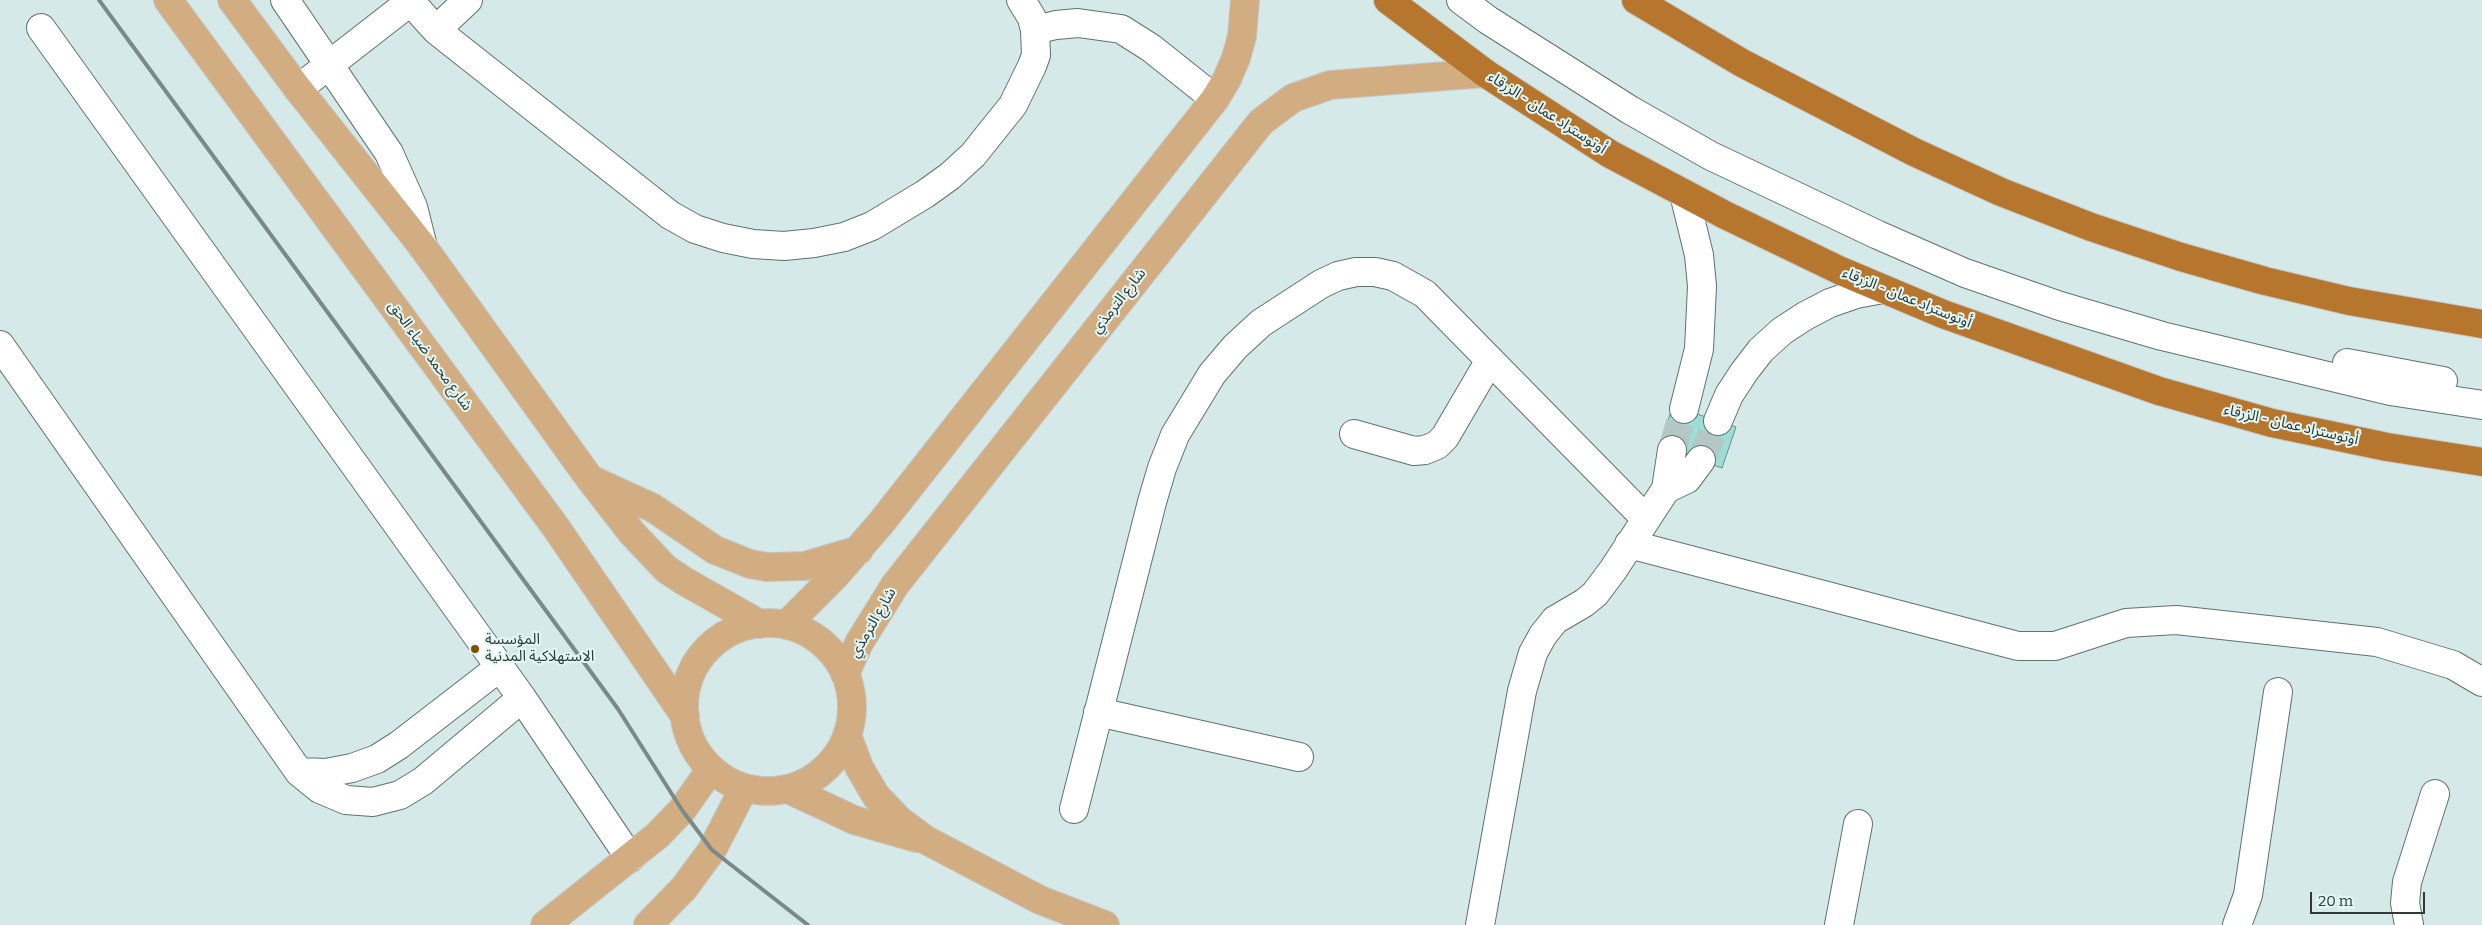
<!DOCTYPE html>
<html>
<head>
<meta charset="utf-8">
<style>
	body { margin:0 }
	#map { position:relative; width:2482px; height:925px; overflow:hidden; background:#d5eae8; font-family:Bitter,serif }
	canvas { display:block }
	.scale { position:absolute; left:2310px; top:892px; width:115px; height:22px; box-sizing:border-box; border:2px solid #313938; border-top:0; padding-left:6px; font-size:15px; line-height:18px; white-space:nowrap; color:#313938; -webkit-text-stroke:4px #e2f8f5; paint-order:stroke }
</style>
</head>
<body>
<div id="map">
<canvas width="2482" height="925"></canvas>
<div class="scale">20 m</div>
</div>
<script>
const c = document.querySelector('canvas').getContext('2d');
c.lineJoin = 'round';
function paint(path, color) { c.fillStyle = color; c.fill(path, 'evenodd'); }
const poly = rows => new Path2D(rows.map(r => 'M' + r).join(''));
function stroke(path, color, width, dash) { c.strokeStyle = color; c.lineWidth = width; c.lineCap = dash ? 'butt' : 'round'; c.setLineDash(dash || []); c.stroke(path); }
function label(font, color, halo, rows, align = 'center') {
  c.font = font + ' Bitter,"Noto Sans Arabic",serif'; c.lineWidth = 4; c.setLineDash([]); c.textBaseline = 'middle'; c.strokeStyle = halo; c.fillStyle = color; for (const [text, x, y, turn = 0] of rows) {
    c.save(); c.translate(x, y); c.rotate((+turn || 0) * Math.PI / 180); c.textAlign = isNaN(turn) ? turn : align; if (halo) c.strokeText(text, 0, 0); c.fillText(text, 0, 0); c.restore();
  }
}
const building = poly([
	[1673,406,1736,427,1722,468,1659,446,1673,406]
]);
paint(building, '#9edcd6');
stroke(building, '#758987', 1);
stroke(poly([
	[1672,450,1684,409],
	[1701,460,1718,421]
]), '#b4c7c5', 28, [28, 14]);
const minor = poly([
	[285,0,389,153,413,207,423,247],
	[409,0,436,30,670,215,695,229,723,238,753,244,784,246,814,243,844,237,872,226,925,194,950,176,973,155,1013,105,1032,66,1036,55,1035,30,1032,18,1021,0],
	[1461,0,1488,20,1630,110,1711,156,1878,235,1965,273,2060,306,2162,336,2390,391,2482,405],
	[41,28,522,698,630,858],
	[436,30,468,0],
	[1035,30,1056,25,1078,23,1121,29,1151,48,1215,99],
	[298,89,410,2],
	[1684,194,1699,255,1702,286,1699,349,1684,409],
	[0,345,299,772,320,789,346,800,373,802,400,795,423,781,522,698],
	[2347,363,2443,381],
	[1718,421,1729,395,1744,372,1761,350,1782,331,1805,316,1830,303,1856,294,1883,289],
	[1354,434,1414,451,1425,450,1437,445,1445,437,1490,360],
	[1666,489,1687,479,1701,460],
	[1629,544,2018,646,2055,646,2126,623,2176,620,2377,642,2453,665,2482,682],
	[1098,712,1299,757],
	[299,772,326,773,352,768,377,759,399,745,500,667],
	[1074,809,1152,502,1162,468,1175,435,1212,374,1235,347,1261,323,1321,284,1338,276,1356,272,1375,272,1393,276,1425,294,1646,519],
	[1480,925,1522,691,1533,653,1543,635,1555,620,1584,603,1595,594,1613,570,1666,489,1672,450],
	[1839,925,1858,824],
	[2237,925,2248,895,2278,692],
	[2409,925,2405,903,2407,882,2435,794]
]);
const major = poly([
	[168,0,557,529,685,716],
	[232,0,298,89,423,247,590,479,632,533,666,569,684,581,760,624],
	[592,480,653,508,715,550,750,564,767,567,805,566,859,550],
	'684 707a84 84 0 1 1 168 0a84 84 0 1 1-168 0Z',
	[786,625,835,576,881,523,1215,99,1227,79,1236,58,1242,36,1245,0],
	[845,674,859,643,895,585,1261,122,1293,98,1330,85,1485,73],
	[847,735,859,767,876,796,899,820,926,840,1040,900,1105,925],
	[788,789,854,820,917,838],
	[545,925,658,835,682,810,711,769],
	[648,925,684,888,712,850,744,788]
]);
const highway = poly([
	[1388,0,1485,73,1610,154,1725,215,1841,271,1943,314,2159,391,2272,423,2387,447,2482,462],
	[1636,0,1742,63,1914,152,2001,192,2091,227,2181,257,2265,281,2349,301,2482,324]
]);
stroke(minor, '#5f7270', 30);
stroke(major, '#c5c8c7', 30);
stroke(highway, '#c5c8c7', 30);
stroke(minor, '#fff', 28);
stroke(major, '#d3ad82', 28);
stroke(highway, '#b6762e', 28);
stroke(poly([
	[99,0,618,709,682,810,712,850,808,925]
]), '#7b8988', 4);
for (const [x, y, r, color] of [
	[475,649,5,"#854d00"]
]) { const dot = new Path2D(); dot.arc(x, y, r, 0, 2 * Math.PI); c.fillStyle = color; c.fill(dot); stroke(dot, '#e2f8f5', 2); }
label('15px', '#313938', '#e2f8f5', [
	["أوتوستراد عمان - الزرقاء",1547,113,33],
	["أوتوستراد عمان - الزرقاء",1907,298,22],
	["شارع الترمذي",1119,301,-52],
	["شارع محمد ضياء الحق",430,356,54],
	["أوتوستراد عمان - الزرقاء",2291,425,13],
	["شارع الترمذي",873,623,-60]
]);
label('15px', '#313938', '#e2f8f5', [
	["المؤسسة",485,640],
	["الاستهلاكية المدنية",485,657]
], 'left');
</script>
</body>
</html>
